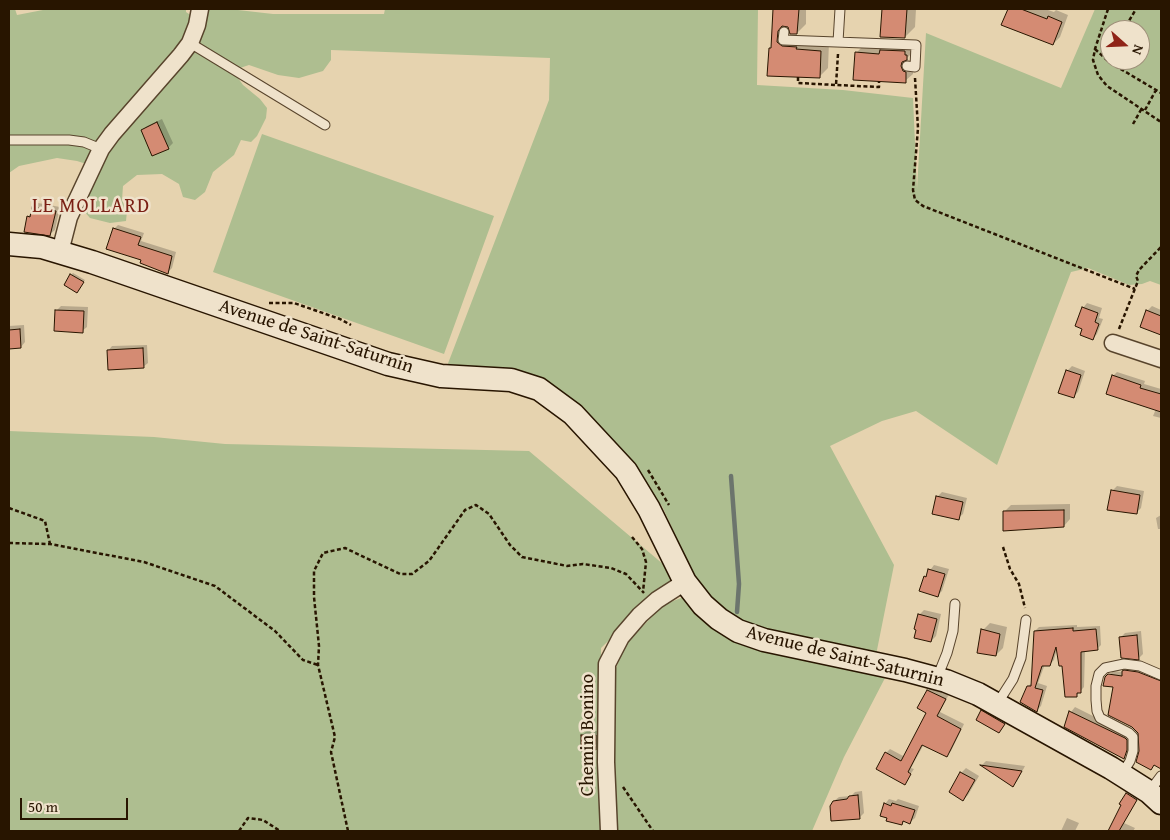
<!DOCTYPE html>
<html>
<head>
<meta charset="utf-8">
<style>
	body { margin:0 }
	#map { position:relative; width:1170px; height:840px; overflow:hidden; background:#e6d3af; font-family:"Gentium Book Plus",serif }
	canvas { display:block }
	.frame { position:absolute; inset:0; border:10px solid #281500; pointer-events:none }
	.north { position:absolute; left:1100px; top:20px; width:50px; height:50px; box-sizing:border-box; background:#efe2cb; border:1px solid #9f907a; border-radius:50%; rotate:110deg; font-size:14px; font-weight:700; line-height:20px; text-align:center; color:#281500 }
	.north::after { content:''; display:block; margin:auto; width:18px; height:22px; background:#8f2418; clip-path:polygon(50% 0,100% 100%,50% 72%,0 100%) }
	.scale { position:absolute; left:20px; top:798px; width:108px; height:22px; box-sizing:border-box; border:2px solid #281500; border-top:0; padding-left:6px; font-size:15px; line-height:18px; white-space:nowrap; color:#281500; -webkit-text-stroke:4px #efe2cb; paint-order:stroke }
</style>
</head>
<body>
<div id="map">
<canvas width="1170" height="840"></canvas>
<div class="frame"></div>
<div class="north">N</div>
<div class="scale">50 m</div>
</div>
<script>
const c = document.querySelector('canvas').getContext('2d');
c.lineJoin = 'round';
function paint(path, color) { c.fillStyle = color; c.fill(path, 'evenodd'); }
const poly = rows => new Path2D(rows.map(r => 'M' + r).join(''));
function stroke(path, color, width, dash) { c.strokeStyle = color; c.lineWidth = width; c.lineCap = dash ? 'butt' : 'round'; c.setLineDash(dash || []); c.stroke(path); }
function label(font, color, halo, rows, align = 'center') {
  c.font = font + ' "Gentium Book Plus",serif'; c.lineWidth = 5; c.setLineDash([]); c.textBaseline = 'middle'; c.strokeStyle = halo; c.fillStyle = color; for (const [text, x, y, turn = 0] of rows) {
    c.save(); c.translate(x, y); c.rotate((+turn || 0) * Math.PI / 180); c.textAlign = isNaN(turn) ? turn : align; if (halo) c.strokeText(text, 0, 0); c.fillText(text, 0, 0); c.restore();
  }
}
paint(poly([
	[9,9,15,9,17,15,48,9,186,9,186,12,195,18,205,9,237,9,238,10,273,14,384,14,385,9,758,9,757,85,843,90,913,98,917,189,926,33,1061,88,1095,9,1161,9,1161,285,1150,281,1142,284,1129,285,1088,268,1071,272,997,465,916,411,882,421,830,446,894,565,876,655,750,629,724,612,699,586,662,506,629,466,584,418,447,366,549,100,550,58,331,50,331,60,323,71,299,78,278,75,249,65,240,68,238,78,243,85,260,99,267,108,266,118,257,136,251,142,241,140,234,155,213,172,205,192,195,200,183,197,179,184,162,174,137,175,123,186,122,200,127,211,126,221,110,223,90,218,83,210,89,189,99,168,77,161,57,158,19,166,9,173],
	[1110,30,1140,30,1140,60,1110,60],
	[262,134,494,216,444,354,213,272],
	[9,431,154,437,225,444,529,451,676,575,601,648,602,831,9,831],
	[686,596,704,621,734,639,885,678,844,757,812,831,617,831,611,680,626,644,663,605]
]), '#aebe90');
paint(poly([
	[774,9,806,9,806,24,797,33,786,25,785,30,788,36,829,42,828,68,819,77,770,49,773,46],
	[883,9,916,9,915,27,905,37,882,36],
	[1009,9,1045,9,1054,12,1056,10,1068,15,1060,37,1053,44,1003,24],
	[912,44,914,51,907,58,910,64,913,65,913,74,905,81,856,53,863,46],
	[162,119,173,143,168,148,142,130,147,126],
	[38,203,60,207,55,230,50,234,28,217],
	[118,225,144,233,141,241,176,252,172,268,168,272,142,260,114,229],
	[73,273,85,280,79,289,71,275],
	[1087,303,1102,308,1099,318,1103,319,1097,334,1093,338,1084,328,1083,308],
	[61,306,88,307,87,327,82,331,56,311],
	[1152,306,1161,310,1161,333,1142,327,1147,311],
	[24,325,25,342,21,347,9,348,9,326],
	[147,345,148,363,143,367,108,351,112,346],
	[1072,366,1085,371,1078,392,1073,397,1067,371],
	[1117,372,1145,381,1144,384,1161,389,1161,418,1153,416,1156,409,1113,376],
	[1117,486,1144,491,1141,508,1136,513,1112,491],
	[942,492,967,498,963,514,958,518,937,497],
	[1070,504,1070,519,1064,526,1005,511,1011,505],
	[1161,515,1161,529,1158,529,1156,518],
	[934,565,949,569,942,591,938,595,925,577],
	[924,610,941,614,936,636,931,641,918,629,919,615],
	[990,623,1007,627,1003,648,996,655,983,630],
	[1077,625,1077,627,1100,626,1101,645,1097,649,1085,650,1084,687,1076,696,1057,649,1054,660,1050,664,1045,664,1038,683,1047,686,1041,706,1037,710,1028,686,1032,683,1035,631,1039,627],
	[1141,631,1143,654,1139,658,1120,638,1125,633],
	[1127,667,1161,677,1161,768,1155,764,1151,769,1140,751,1140,737,1114,686,1106,678,1113,671,1122,672],
	[932,686,949,694,940,712,964,724,951,751,946,756,924,744,911,768,914,769,904,784,886,753,890,749,905,757,928,713,919,708,928,690],
	[1075,707,1131,735,1128,753,1124,757,1065,726,1071,712],
	[984,709,1006,722,1001,730,982,711],
	[587,731,600,731,600,744,596,748,582,735],
	[986,761,1025,766,1017,781,1013,786,982,765],
	[966,768,979,776,968,795,963,800,961,773],
	[1131,789,1140,795,1124,823,1135,828,1133,831,1109,831,1127,794],
	[862,791,864,813,859,818,834,801,839,797,851,796,855,792],
	[889,799,896,801,898,799,919,806,915,818,910,822,905,821,901,824,885,804],
	[1067,818,1079,823,1075,831,1061,831]
]), '#0003');
stroke(poly([
	[731,476,739,584,737,612]
]), '#6c756d', 4.5);
const building = poly([
	[773,9,799,9,797,34,790,34,788,27,782,26,778,31,777,42,782,46,797,47,796,49,821,51,820,78,767,76,769,48,771,48,773,9],
	[882,9,907,9,905,38,880,37,882,9],
	[1008,9,1021,9,1047,19,1048,16,1062,22,1053,45,1001,25,1008,9],
	[880,50,905,51,905,55,907,55,907,60,902,62,901,66,903,71,906,72,906,83,853,80,855,52,879,54,880,50],
	[157,122,169,149,152,156,141,130,157,122],
	[32,207,56,211,50,236,24,232,27,216,30,217,32,207],
	[113,228,141,237,138,245,172,256,168,274,140,263,141,260,106,249,113,228],
	[70,274,84,282,77,293,64,285,70,274],
	[1082,307,1098,313,1095,322,1099,324,1093,340,1080,335,1082,329,1075,326,1082,307],
	[55,310,84,311,83,333,54,331,55,310],
	[1146,310,1161,316,1161,335,1140,327,1146,310],
	[20,329,21,348,9,349,9,330,20,329],
	[143,348,144,368,108,370,107,350,143,348],
	[1066,370,1081,375,1074,398,1058,393,1066,370],
	[1112,375,1141,385,1140,388,1161,394,1161,412,1106,394,1112,375],
	[1111,490,1140,495,1137,514,1107,510,1111,490],
	[936,496,963,502,959,520,932,514,936,496],
	[1064,510,1064,527,1003,531,1003,511,1064,510],
	[928,569,945,574,938,597,919,591,924,576,926,577,928,569],
	[918,614,937,619,931,642,914,638,916,630,914,629,918,614],
	[1073,628,1073,631,1096,629,1098,650,1081,652,1081,693,1077,693,1077,697,1065,697,1062,666,1059,666,1056,647,1050,666,1042,666,1035,688,1043,690,1037,712,1020,702,1027,686,1031,686,1034,631,1073,628],
	[981,629,1000,634,996,656,977,653,981,629],
	[1137,635,1139,660,1121,658,1119,637,1137,635],
	[1124,670,1138,672,1161,681,1161,769,1154,765,1151,770,1136,762,1139,751,1138,733,1132,727,1108,715,1113,687,1103,686,1105,677,1108,674,1122,676,1122,671,1124,670],
	[927,690,946,699,937,716,961,729,947,757,922,745,908,772,911,774,905,785,876,769,885,752,901,761,926,713,917,708,927,690],
	[981,710,1005,724,999,733,976,720,981,710],
	[1069,711,1125,738,1127,740,1127,750,1124,759,1064,727,1069,711],
	[581,735,596,735,596,750,581,751,581,735],
	[980,765,1022,771,1013,787,980,765],
	[960,772,975,780,963,801,949,792,960,772],
	[1126,793,1137,800,1119,831,1108,831,1121,805,1119,804,1126,793],
	[858,795,860,819,831,821,830,806,833,801,847,799,849,796,858,795],
	[884,803,891,806,892,803,915,810,910,824,903,821,902,825,886,821,887,818,880,816,884,803]
]);
paint(building, '#d48b73');
stroke(building, '#281500', 1);
const lane = poly([
	[784,32,783,40,916,45,915,67,907,66],
	[838,42,840,9],
	[190,43,325,125],
	[9,140,69,140,84,142,101,149],
	[937,678,947,653,953,631,955,604],
	[997,704,1013,679,1021,658,1026,620],
	[1122,774,1130,761,1133,751,1133,737,1129,733,1100,718,1097,711,1096,700,1096,686,1099,674,1105,668,1124,664,1140,666,1161,675],
	[1149,792,1161,776]
]);
const street = poly([
	[60,252,69,217,101,149,112,134,181,55,190,43,197,25,200,9],
	[1113,343,1161,359],
	[609,831,606,762,607,664,621,637,640,615,657,600,685,582]
]);
const secondary = poly([
	[9,244,42,247,92,262,388,364,441,376,511,380,539,389,573,414,626,471,649,509,685,582,703,605,719,619,738,631,764,640,905,670,946,681,978,694,1111,768,1149,792,1161,803]
]);
stroke(lane, '#58442c', 11);
stroke(street, '#58442c', 19);
stroke(secondary, '#281500', 25);
stroke(poly([
	[1108,9,1095,49,1093,60,1098,75,1107,86,1161,122],
	[1126,26,1136,9],
	[1095,49,1109,62,1161,93],
	[838,54,836,85,879,87,879,81],
	[798,77,798,83,836,85],
	[915,78,918,128,913,190,915,200,923,206,1135,289],
	[1145,110,1156,90],
	[1133,124,1142,108],
	[269,303,294,303,340,319,351,325],
	[1119,329,1138,281,1136,276,1139,270,1161,247],
	[648,470,669,505],
	[9,508,45,521,50,544],
	[632,537,642,549,646,562,643,592],
	[9,543,50,544,144,562,215,586,275,631,303,660,318,665],
	[1003,547,1010,569,1019,584,1025,608],
	[623,787,653,831],
	[239,831,248,818,263,820,280,831],
	[348,831,331,752,335,737,318,665,319,646,314,597,314,571,323,553,345,548,400,574,412,574,429,561,465,510,476,505,489,514,510,545,522,557,567,566,583,564,611,568,626,574,644,593]
]), '#281500', 2.5, [4, 2.5]);
stroke(lane, '#efe2cb', 9);
stroke(street, '#efe2cb', 16);
stroke(secondary, '#efe2cb', 22);
label('19px', '#281500', '#efe2cb', [
	["Avenue de Saint-Saturnin",316,337,18],
	["Avenue de Saint-Saturnin",845,657,14],
	["Chemin Bonino",588,735,-90]
]);
c.letterSpacing = '1px';
label('20px', '#7a1f14', '#efe2cb', [
	["LE MOLLARD",91,207]
]);
c.letterSpacing = '0px';
</script>
</body>
</html>
